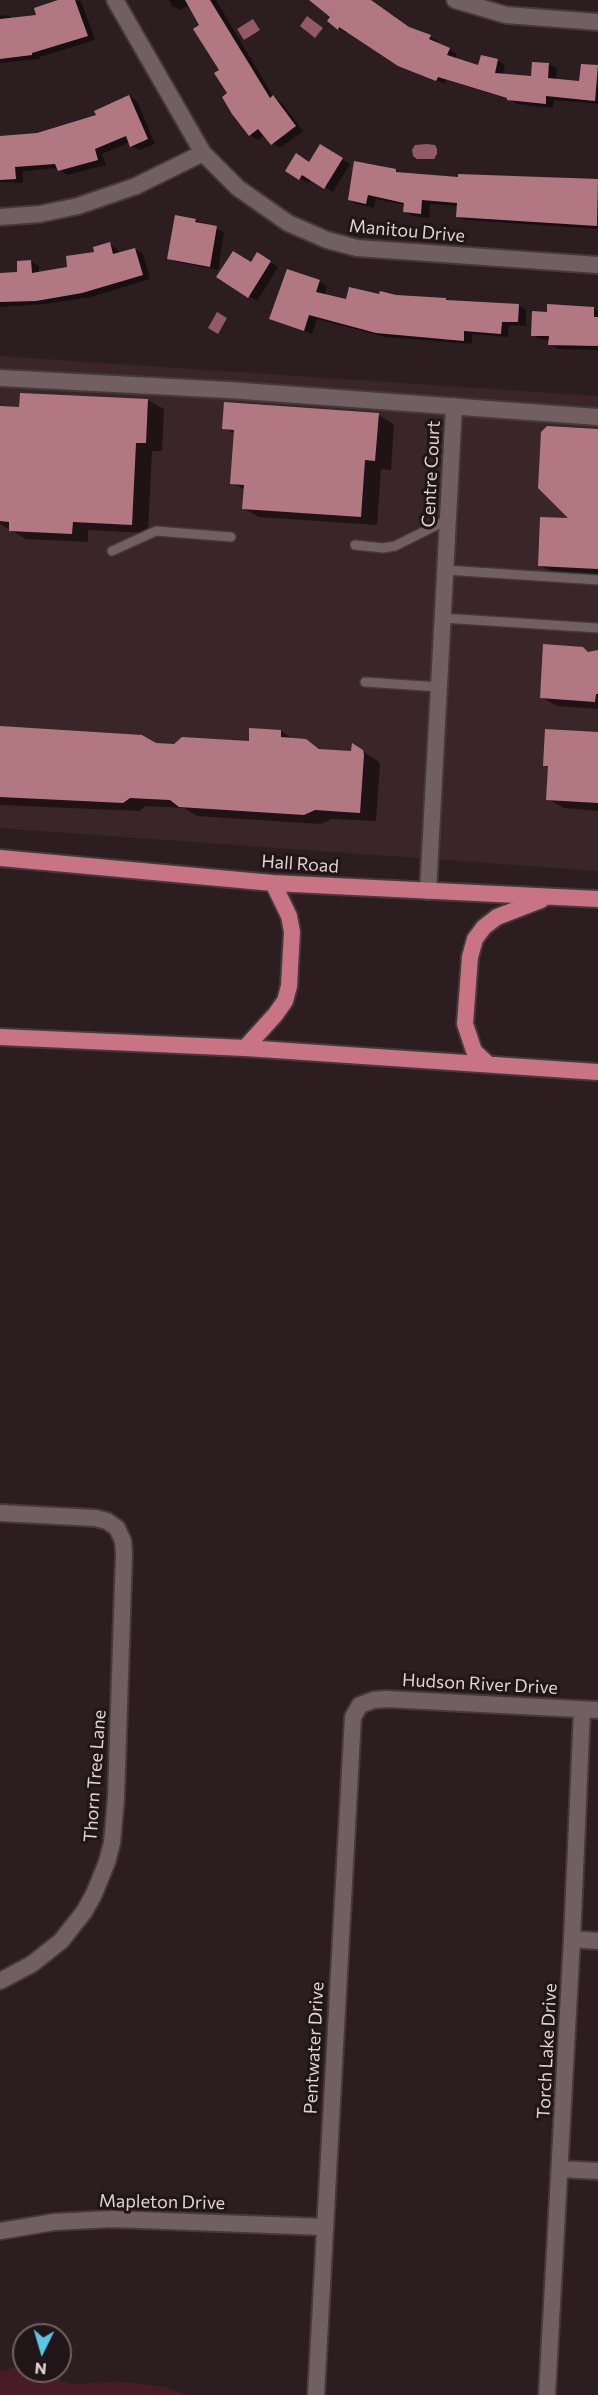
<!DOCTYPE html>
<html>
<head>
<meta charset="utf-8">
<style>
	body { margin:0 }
	#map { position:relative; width:598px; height:2395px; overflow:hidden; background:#2c1e20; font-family:Commissioner,sans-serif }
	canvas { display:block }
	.north { position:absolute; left:12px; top:2323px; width:60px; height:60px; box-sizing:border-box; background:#221517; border:2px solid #6d6163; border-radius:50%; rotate:185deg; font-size:16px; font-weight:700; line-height:24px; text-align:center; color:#ded3d5 }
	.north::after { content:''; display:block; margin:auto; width:21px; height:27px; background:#5ac8e5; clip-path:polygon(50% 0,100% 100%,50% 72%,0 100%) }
</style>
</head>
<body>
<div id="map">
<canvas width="598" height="2395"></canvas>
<div class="north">N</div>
</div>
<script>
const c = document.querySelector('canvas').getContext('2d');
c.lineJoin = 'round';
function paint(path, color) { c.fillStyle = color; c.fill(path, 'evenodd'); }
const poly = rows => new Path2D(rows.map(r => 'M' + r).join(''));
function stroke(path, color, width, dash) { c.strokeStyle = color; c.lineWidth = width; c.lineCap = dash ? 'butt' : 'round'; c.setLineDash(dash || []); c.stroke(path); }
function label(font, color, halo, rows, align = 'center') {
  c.font = font + ' Commissioner,sans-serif'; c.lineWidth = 6; c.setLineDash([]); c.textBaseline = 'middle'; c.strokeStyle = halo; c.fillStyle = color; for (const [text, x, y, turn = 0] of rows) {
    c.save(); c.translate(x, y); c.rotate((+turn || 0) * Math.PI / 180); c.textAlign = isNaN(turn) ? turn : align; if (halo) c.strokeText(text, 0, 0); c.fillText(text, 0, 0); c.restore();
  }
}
paint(poly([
	[0,356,598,396,598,871,0,828]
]), '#3a2529');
paint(poly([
	[24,2366,24,2371,51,2371,61,2380,71,2384,116,2382,142,2384,164,2387,188,2395,0,2395,0,2371]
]), '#481c26');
paint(poly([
	[307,16,323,28,315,38,300,26],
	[253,19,260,30,244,40,237,29],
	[427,144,435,145,437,149,437,154,434,159,417,159,413,156,412,150,415,145],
	[217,312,227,318,218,334,208,328]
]), '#915a64');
paint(poly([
	[63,0,81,1,95,40,40,57,40,59,0,63,0,16,7,15,14,19,38,17],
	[169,0,216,0,274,98,281,102,303,131,280,148,272,143,265,135,258,140,250,135,201,26,189,5,180,10,172,6],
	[319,0,366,0,396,17,394,19,410,29,430,37,438,41,437,44,457,54,455,59,479,67,498,61,505,65,503,75,532,77,549,64,557,69,556,80,580,82,582,66,598,67,598,104,554,100,553,108,517,104,509,99,446,80,445,84,408,69,348,31,346,33,338,28,332,16],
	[129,96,137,101,155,144,139,150,131,146,130,142,102,154,106,165,67,175,58,168,23,171,23,183,0,182,0,138,37,135,98,116],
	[320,146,350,164,333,192,311,179,308,183,287,171,310,163],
	[396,170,402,174,459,179,514,176,598,180,598,229,465,220,457,216,458,206,430,204,429,218,413,216,405,212,405,205,376,199,374,208,357,204,349,200],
	[195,220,224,232,218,270,177,262,169,258],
	[109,244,117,249,119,254,135,249,143,254,150,279,91,297,45,304,0,307,0,274,19,273,31,261,39,266,39,273,69,268],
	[258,254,278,267,257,301,218,276,252,264],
	[319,281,327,286,324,295,347,301,396,297,518,305,526,310,526,326,509,325,508,337,472,334,472,344,385,337,317,319,312,334,271,318],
	[594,309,598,311,598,350,558,349,550,344,550,340,540,339,532,335,548,313],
	[148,400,164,409,162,451,152,451,148,533,88,530,88,542,26,539,0,524,0,408,21,409],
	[378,415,394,424,391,470,381,469,377,525,259,517,243,508,245,490,232,483,235,434,224,428],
	[598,430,598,576,555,574,539,565,572,520],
	[582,648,590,653,598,652,598,709,557,706,541,697],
	[0,728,174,746,250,743,281,731,294,740,306,740,324,751,353,753,353,746,378,761,380,765,376,821,332,819,321,824,197,816,184,808,146,806,139,811,0,805],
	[598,734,598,811,564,808,548,799,550,768,544,765]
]), '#0007');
paint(poly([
	[58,0,75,0,88,36,32,53,32,55,0,59,0,19,36,15,34,8],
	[185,0,210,0,270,98,273,95,296,126,271,145,258,129,249,136,232,114,222,97,227,93,214,73,219,70,193,29,199,25],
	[309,0,371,0,409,27,431,35,429,39,450,48,447,55,478,65,481,55,498,59,495,73,531,76,532,62,549,63,548,78,579,81,581,64,598,65,595,101,546,96,546,104,507,100,507,98,438,77,436,81,398,66,339,27,338,30,327,21,330,17],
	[129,95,148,139,130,147,126,136,95,149,98,160,58,171,55,164,15,167,16,179,0,180,0,136,37,133,96,115,94,111],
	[320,144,343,158,324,189,302,175,299,180,285,171,296,153,309,162],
	[354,161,396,169,396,172,458,177,458,174,598,179,597,226,456,217,457,203,422,200,421,214,403,212,404,203,368,195,366,204,348,200],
	[175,215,196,219,195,222,217,226,210,267,167,259],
	[110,242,113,254,135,248,143,275,82,293,36,301,0,302,0,273,17,272,17,261,31,260,32,273,67,267,66,256,94,252,93,247],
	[233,251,251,262,257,252,271,261,248,298,216,277],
	[287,269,320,280,316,292,346,299,349,287,379,294,380,291,396,295,446,298,446,300,519,304,518,322,502,322,501,334,464,331,464,341,376,333,309,315,304,331,269,319],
	[547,304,594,307,594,317,598,317,598,346,548,345,549,336,531,336,532,311,547,312],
	[20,393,148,399,146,443,136,443,132,525,73,522,72,534,9,531,9,522,0,521,0,406,19,407],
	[224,402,379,413,375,461,365,460,361,517,242,509,244,485,230,484,234,430,222,429],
	[547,426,598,429,598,569,538,566,540,517,568,518,538,488,541,432],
	[543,644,583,647,588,652,598,650,598,694,596,694,595,702,540,698],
	[0,726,142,735,156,743,174,744,182,737,249,741,249,728,281,730,281,737,306,739,319,749,351,751,352,743,363,750,364,755,360,813,315,810,304,815,179,807,170,800,130,798,123,803,0,797],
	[545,729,598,732,598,803,546,800,548,766,543,766]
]), '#b27882');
const service = poly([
	[355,545,383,548,395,546,447,520],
	[112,551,156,531,231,537],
	[445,570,598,580],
	[442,618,598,628],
	[365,682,439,687]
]);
const minor = poly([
	[115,0,203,153,238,188,288,223,327,240,357,248,598,265],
	[455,0,506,15,598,22],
	[0,217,40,214,78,206,136,186,203,153],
	[0,378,229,390,598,417],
	[428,891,454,406],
	[0,1513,95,1518,107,1521,117,1528,123,1541,124,1554,116,1798,112,1843,107,1862,94,1894,84,1912,61,1941,32,1964,0,1981],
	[572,1939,598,1941],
	[560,2169,598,2171],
	[0,2231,54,2222,112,2219,324,2227],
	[316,2395,353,1717,360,1705,374,1700,386,1699,598,1710],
	[547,2395,572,1939,582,1710]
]);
const trunk = poly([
	[0,858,273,883,598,899],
	[0,1037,245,1048,598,1072],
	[245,1048,275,1015,285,1001,289,986,292,932,289,916,273,883],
	[488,1064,474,1051,465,1024,470,957,475,939,484,927,497,917,541,900]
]);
stroke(service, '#44393b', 12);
stroke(minor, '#44393b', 20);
stroke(trunk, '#44393b', 20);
stroke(service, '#715f62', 9);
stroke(minor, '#715f62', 16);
stroke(trunk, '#c87484', 16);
label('18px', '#ded3d5', '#221517', [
	["Manitou Drive",407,231,5],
	["Centre Court",431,474,-87],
	["Hall Road",300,864,4],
	["Hudson River Drive",480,1684,3],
	["Thorn Tree Lane",95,1776,-86],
	["Pentwater Drive",314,2048,-87],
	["Torch Lake Drive",547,2051,-87],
	["Mapleton Drive",162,2202,1]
]);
</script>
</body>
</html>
